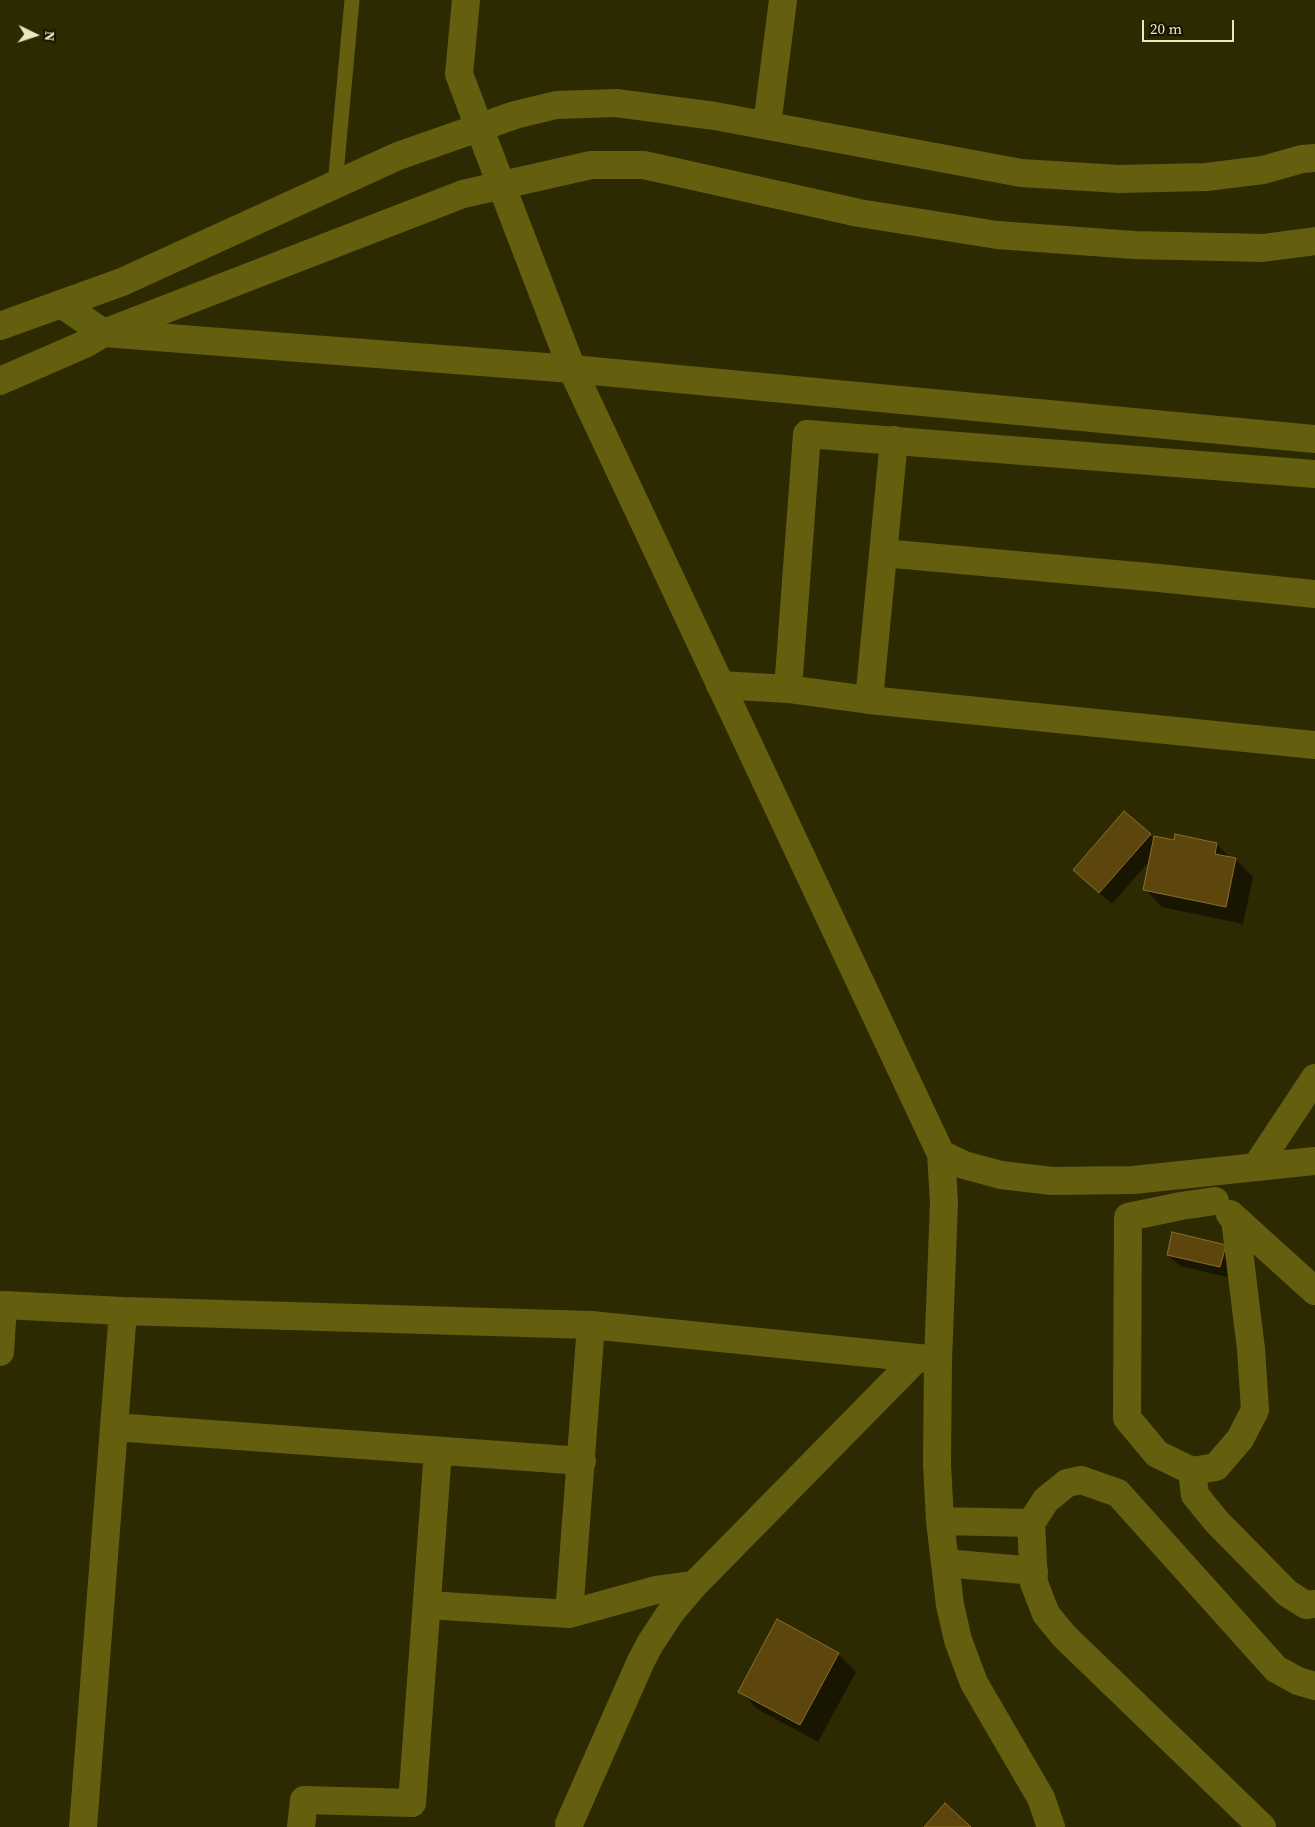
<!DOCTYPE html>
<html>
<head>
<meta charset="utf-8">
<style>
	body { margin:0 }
	#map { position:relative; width:1315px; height:1827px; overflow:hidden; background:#2d2a02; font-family:"Source Serif 4",serif }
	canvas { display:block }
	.north { position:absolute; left:10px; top:10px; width:50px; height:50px; -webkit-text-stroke:4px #151200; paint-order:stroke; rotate:94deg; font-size:14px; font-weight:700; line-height:20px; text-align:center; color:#e9e8c3 }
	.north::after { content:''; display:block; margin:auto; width:18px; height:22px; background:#e9e8c3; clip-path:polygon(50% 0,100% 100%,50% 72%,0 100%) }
	.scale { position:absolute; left:1142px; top:20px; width:92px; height:22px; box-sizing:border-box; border:2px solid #e9e8c3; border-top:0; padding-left:6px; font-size:15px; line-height:18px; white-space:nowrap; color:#e9e8c3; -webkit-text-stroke:4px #151200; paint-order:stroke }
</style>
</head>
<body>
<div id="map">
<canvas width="1315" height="1827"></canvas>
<div class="north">N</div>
<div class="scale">20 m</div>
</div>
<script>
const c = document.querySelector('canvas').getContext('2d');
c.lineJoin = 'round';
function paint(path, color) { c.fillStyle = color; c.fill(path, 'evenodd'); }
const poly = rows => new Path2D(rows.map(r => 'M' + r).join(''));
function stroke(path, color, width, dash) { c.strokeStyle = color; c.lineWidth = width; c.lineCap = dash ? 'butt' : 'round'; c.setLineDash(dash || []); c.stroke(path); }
paint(poly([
	[1150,835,1155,840,1217,844,1231,859,1236,860,1253,877,1243,924,1162,907,1145,889,1151,859,1112,904,1086,881],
	[1225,1246,1232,1278,1180,1266,1168,1255],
	[838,1654,856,1672,818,1742,757,1709,740,1691]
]), '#0007');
const building = poly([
	[1124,811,1151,834,1099,893,1073,870,1124,811],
	[1175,834,1217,843,1215,854,1236,858,1226,907,1143,890,1154,836,1174,840,1175,834],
	[1172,1232,1226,1245,1220,1267,1167,1255,1172,1232],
	[777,1619,839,1653,800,1725,738,1692,777,1619],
	[945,1803,971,1827,924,1827,945,1803]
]);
paint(building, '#5c460d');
stroke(building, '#8d6f28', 1);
stroke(poly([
	[335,185,352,0]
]), '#645f0e', 15);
stroke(poly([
	[466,0,459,74,479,127],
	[767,125,783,0],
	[61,304,104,333,572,369,1315,439],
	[883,553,1159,578,1315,594],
	[720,685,788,689,869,700,1315,745],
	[788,689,807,434,1315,474],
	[869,700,894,440],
	[941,1154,944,1202,938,1360,937,1464,940,1521,950,1605,958,1640,974,1683,1041,1798,1051,1827],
	[1256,1167,1315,1078],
	[1215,1201,1181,1206,1128,1217,1127,1418,1157,1454,1192,1471,1216,1467,1240,1439,1255,1410,1251,1349,1235,1219],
	[1230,1214,1315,1291],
	[0,1352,3,1305,123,1311],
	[114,1427,582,1461],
	[1192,1471,1195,1495,1217,1522,1287,1593,1306,1605,1315,1604],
	[940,1521,1031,1523],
	[945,1563,1034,1571],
	[428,1605,569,1614,656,1590,694,1585],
	[569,1614,591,1325],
	[569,1824,641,1661,650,1644,671,1612,694,1585,916,1359],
	[83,1827,123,1311,591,1325,938,1360],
	[301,1827,304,1800,412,1803,438,1451],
	[1262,1827,1064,1636,1046,1614,1034,1583,1031,1523,1046,1500,1067,1483,1081,1480,1118,1493,1276,1669,1298,1681,1315,1686]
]), '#645f0e', 28);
stroke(poly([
	[479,127,572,369,941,1154,964,1165,1001,1175,1052,1181,1133,1180,1315,1161],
	[0,326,122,282,398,156,515,115,556,105,616,103,715,116,1021,173,1119,179,1206,177,1263,170,1302,159,1315,158],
	[0,381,85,344,104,333,463,194,591,165,644,165,859,213,997,235,1134,245,1263,248,1315,241]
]), '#645f0e', 28);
</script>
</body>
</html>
